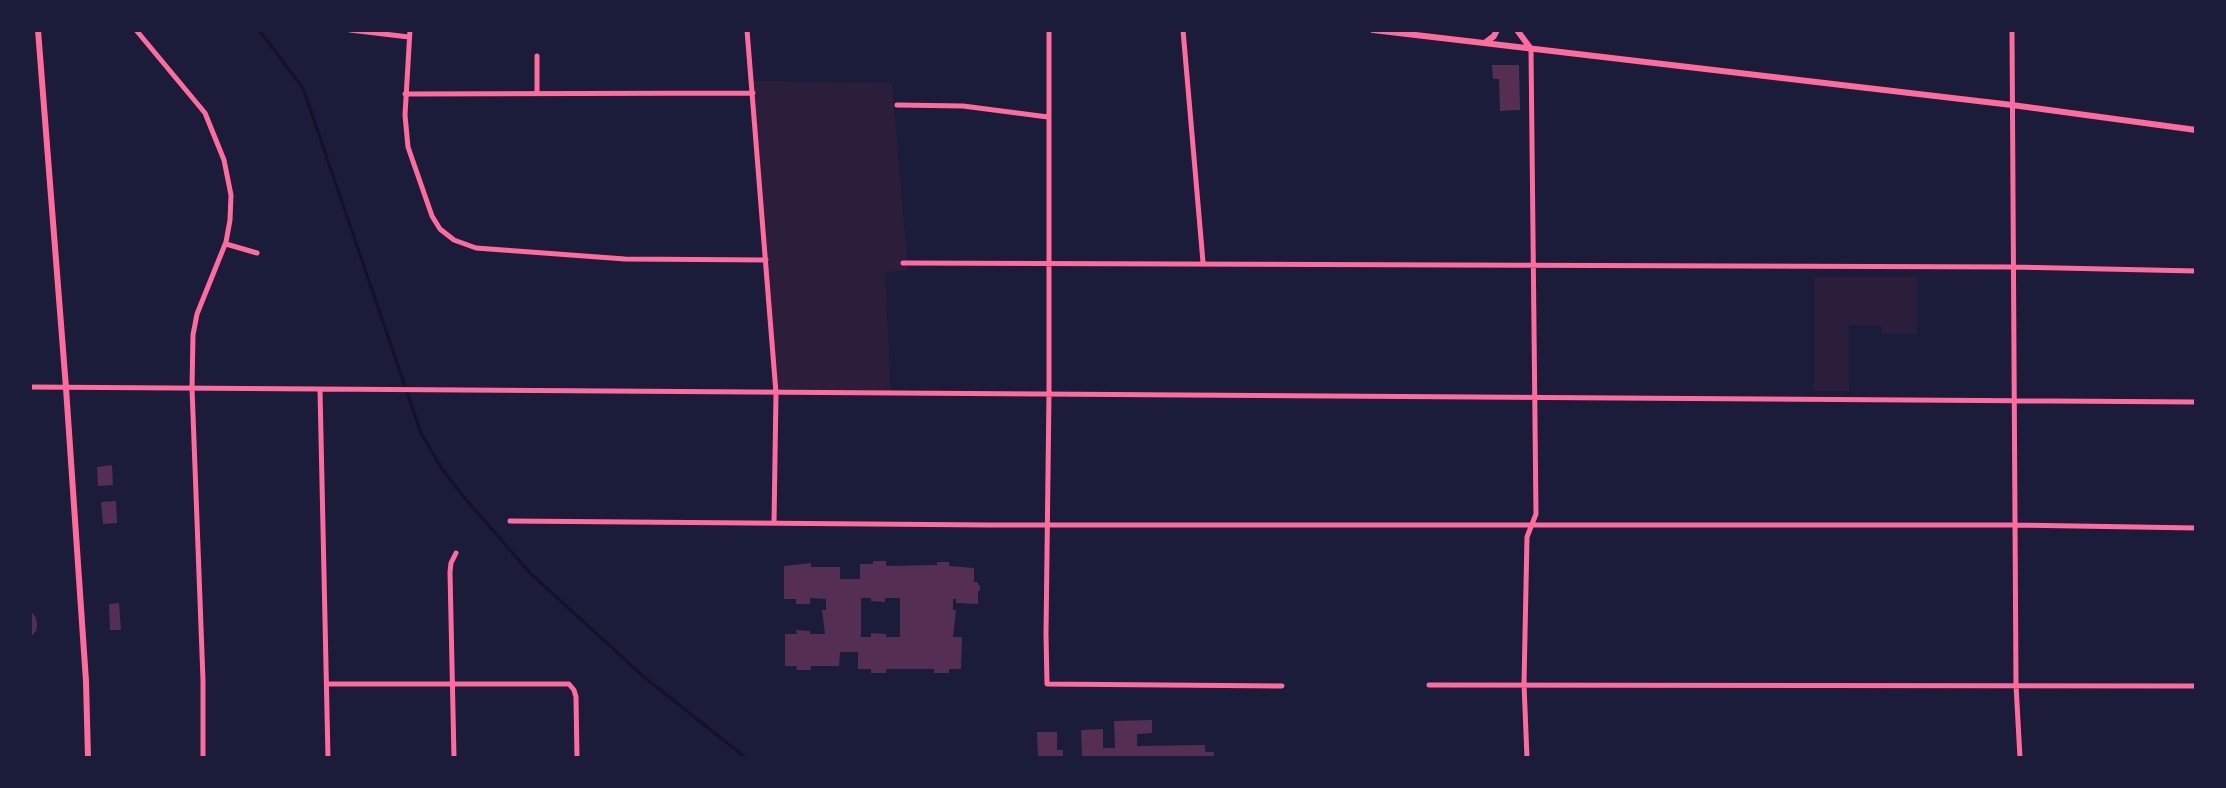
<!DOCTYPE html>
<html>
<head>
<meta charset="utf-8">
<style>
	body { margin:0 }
	#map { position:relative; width:2226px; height:788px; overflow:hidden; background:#1b1b3a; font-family:"Space Grotesk",sans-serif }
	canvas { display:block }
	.frame { position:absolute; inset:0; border:32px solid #1b1b3a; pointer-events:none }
</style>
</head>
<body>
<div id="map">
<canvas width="2226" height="788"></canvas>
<div class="frame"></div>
</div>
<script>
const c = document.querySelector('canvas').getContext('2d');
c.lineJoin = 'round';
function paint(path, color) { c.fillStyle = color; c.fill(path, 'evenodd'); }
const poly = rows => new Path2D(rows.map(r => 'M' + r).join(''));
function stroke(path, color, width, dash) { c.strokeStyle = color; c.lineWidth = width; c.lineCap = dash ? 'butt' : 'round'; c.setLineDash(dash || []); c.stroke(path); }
paint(poly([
	[752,81,892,83,908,271,885,272,891,394,776,393],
	[1814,277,1917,277,1917,334,1882,334,1881,325,1849,325,1849,391,1814,391]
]), '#2a1e3b');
stroke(poly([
	[259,30,303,88,421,433,442,469,463,496,530,573,644,677,746,758]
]), '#12122b', 3);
paint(poly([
	[1492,65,1519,65,1520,110,1500,111,1499,79,1493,79],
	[112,465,113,485,98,486,97,467],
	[116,501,117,523,103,524,101,502],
	[873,561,886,561,886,566,937,565,937,562,949,562,949,566,974,568,974,582,977,582,980,587,980,591,978,591,978,604,956,603,956,599,953,599,953,610,956,610,953,637,962,637,961,669,949,669,949,673,934,673,934,669,886,669,886,673,871,673,871,669,858,669,858,652,840,652,839,666,811,666,811,670,796,670,797,666,785,666,785,634,797,634,796,630,810,631,810,634,825,634,822,610,826,610,826,599,810,598,810,604,796,604,796,599,784,599,784,566,811,563,811,567,840,567,840,579,860,579,860,564,873,564],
	[861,598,871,598,871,601,885,602,885,598,900,598,900,637,886,637,886,634,871,633,871,637,861,637],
	[119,603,121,630,110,630,109,604],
	[30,610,36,618,37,625,36,631,30,638],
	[1152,720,1152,733,1137,734,1137,746,1205,745,1205,752,1214,752,1214,758,1082,758,1081,730,1103,729,1103,748,1115,748,1114,721],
	[1037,732,1057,732,1057,750,1063,750,1063,758,1038,758]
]), '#542f53');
stroke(poly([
	[136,30,205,113,224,160,231,195,230,220,226,242,197,314,193,335,192,388,203,680,203,758],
	[350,30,409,37],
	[410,30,405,115,408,147,432,216,440,229,454,240,476,248,625,259,766,260],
	[747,30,776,393,774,523],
	[1049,30,1049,394,1046,634,1047,684,1282,686],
	[1183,30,1203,262],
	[2012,30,2016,685,2020,758],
	[537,56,537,92],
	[405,94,753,93],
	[897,105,963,106,1048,117],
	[226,244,257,253],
	[903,263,2013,267,2196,271],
	[30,387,2196,402],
	[320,390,328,758],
	[510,521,988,525,2015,525,2196,528],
	[327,684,569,684,574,690,576,697,577,758],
	[1429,685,2196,686],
	[454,758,450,572,451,563,456,553],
	[1527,758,1524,684,1527,537,1536,514,1531,49]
]), '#ff6b9d', 5);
stroke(poly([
	[38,30,66,388,86,681,88,758],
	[1373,30,2012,105,2196,130],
	[1517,30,1531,49],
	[1486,42,1494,36,1497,30]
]), '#ff6b9d', 6);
</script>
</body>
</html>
